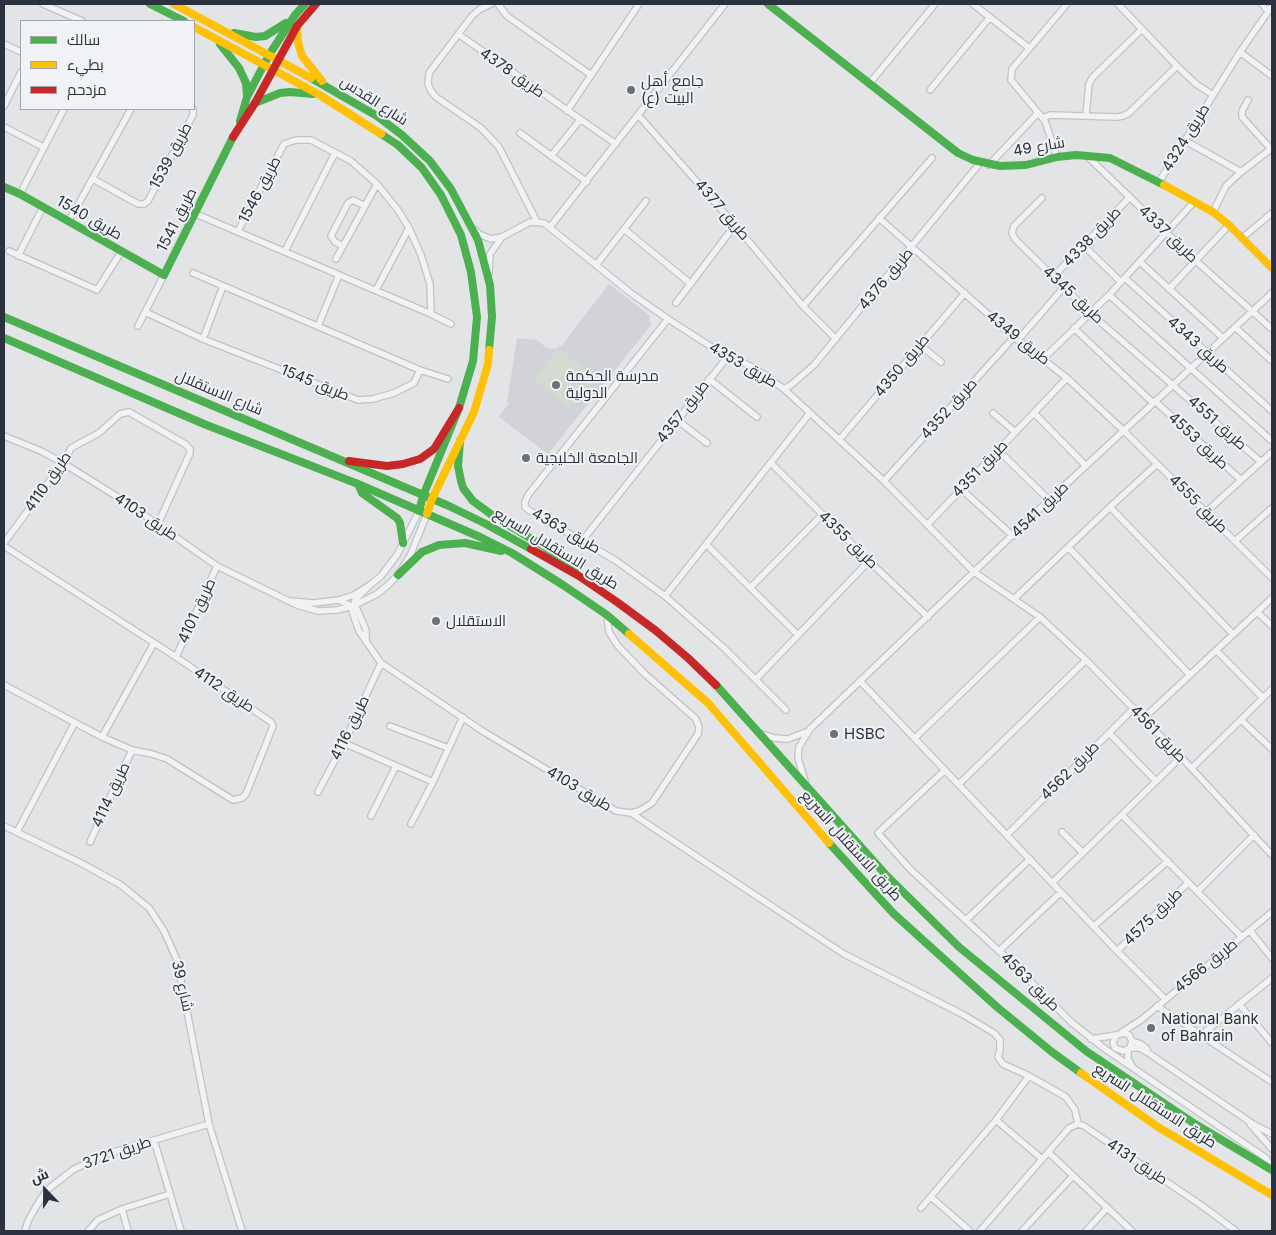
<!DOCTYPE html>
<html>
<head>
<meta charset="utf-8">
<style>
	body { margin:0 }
	#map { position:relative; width:1276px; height:1235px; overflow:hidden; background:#e2e4e6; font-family:Inter,Cairo,sans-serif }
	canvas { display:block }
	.frame { position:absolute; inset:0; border:5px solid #2b313e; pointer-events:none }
	.legend { position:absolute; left:20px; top:20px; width:175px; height:90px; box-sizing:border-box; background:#f0f2f5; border:1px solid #a1a5ac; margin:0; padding:6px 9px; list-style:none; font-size:15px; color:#2b313e }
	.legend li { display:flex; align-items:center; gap:10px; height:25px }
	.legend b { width:25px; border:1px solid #a1a5ac }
	.north { position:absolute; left:20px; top:1165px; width:50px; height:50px; -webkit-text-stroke:4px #f0f2f5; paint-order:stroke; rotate:338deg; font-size:14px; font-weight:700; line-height:20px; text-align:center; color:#2b313e }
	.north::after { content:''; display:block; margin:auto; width:18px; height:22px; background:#2b313e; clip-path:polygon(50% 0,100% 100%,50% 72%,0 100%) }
</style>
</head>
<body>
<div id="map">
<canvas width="1276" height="1235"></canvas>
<div class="frame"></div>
<ul class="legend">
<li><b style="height:6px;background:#4caf50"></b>سالك</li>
<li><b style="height:6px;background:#ffc107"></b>بطيء</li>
<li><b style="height:6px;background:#c62828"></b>مزدحم</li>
</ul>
<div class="north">ش</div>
</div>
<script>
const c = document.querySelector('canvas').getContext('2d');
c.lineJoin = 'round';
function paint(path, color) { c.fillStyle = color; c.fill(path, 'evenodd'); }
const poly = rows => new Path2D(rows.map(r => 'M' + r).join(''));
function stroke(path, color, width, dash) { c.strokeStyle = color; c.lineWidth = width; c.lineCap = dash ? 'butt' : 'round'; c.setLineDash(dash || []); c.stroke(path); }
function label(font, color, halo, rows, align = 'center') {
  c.font = font + ' Inter,Cairo,sans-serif'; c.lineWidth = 4; c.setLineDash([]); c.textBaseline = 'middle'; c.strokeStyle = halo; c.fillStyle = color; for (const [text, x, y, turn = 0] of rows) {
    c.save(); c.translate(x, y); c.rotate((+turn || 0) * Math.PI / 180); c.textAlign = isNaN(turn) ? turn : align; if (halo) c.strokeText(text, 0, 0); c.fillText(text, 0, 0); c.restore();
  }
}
paint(poly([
	[609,284,649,315,651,325,548,454,499,417,509,403,507,402,517,338,533,340,534,338,547,348,555,349,562,345]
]), '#d1d3d9');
paint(poly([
	[558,348,594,377,569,408,533,379]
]), '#d3dad2');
const street = poly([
	[43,4,82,21],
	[491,4,480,9,472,16,432,69,429,73,428,84,431,91,436,97,481,128,499,147,537,222],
	[498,4,507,16,591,75],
	[973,4,1029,48],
	[1118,4,1177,66,1196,84,1213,95],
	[1262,4,1268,11],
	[458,34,616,144],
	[4,44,21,52],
	[1240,52,1272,76],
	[869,84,935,4],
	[930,90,990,17],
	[1248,100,1242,111,1242,117,1271,149],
	[4,106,21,72],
	[567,111,639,4],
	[1086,115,1089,84,1092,78,1142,29],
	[639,116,735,225,803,306,836,339],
	[1043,118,1050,115,1117,117,1123,116,1129,113,1177,66],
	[4,127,43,147],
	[520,133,587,182],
	[1184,140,1241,172],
	[551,156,580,120],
	[1087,156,1195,260,1272,329],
	[1057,157,1045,121,1011,80,1012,69,1067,4],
	[989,165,1038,113],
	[93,179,138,204,144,204,148,201,193,115,193,109],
	[1159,182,1240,52,1272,6],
	[20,194,64,109],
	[1042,198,1014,226,1012,233,1015,239,1090,313,1261,462],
	[1213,212,1226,186,1241,172,1272,148],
	[196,214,431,314,451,324],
	[879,218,1014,337,1067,378,1123,430,1272,578],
	[69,221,131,109],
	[550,227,725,4],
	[624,229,691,284],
	[475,230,479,234,491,239,502,237,530,222,544,223,632,294,668,319,710,346,756,369,784,389,884,481,974,572,1040,617,1086,660,1181,757,1272,855],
	[238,231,284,144,296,140,311,140,351,161,377,184,398,210,409,228,421,255,430,284,431,314],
	[1242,238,1272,213],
	[1083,245,1121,282],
	[343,246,335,242,331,236,348,203,353,200,365,206],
	[9,251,97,290,121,252],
	[285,251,335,153],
	[18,256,43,207],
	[336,259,377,184],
	[1140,262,1223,338],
	[596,265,646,201],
	[193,273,420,370,448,379],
	[489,273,490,254,502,237],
	[1053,277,1130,197],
	[1125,278,1272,411],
	[1169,289,1229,225],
	[376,290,409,228],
	[1109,295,1272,441],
	[676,303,735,225],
	[803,306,932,158],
	[145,312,203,339,358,400,373,399,394,393,414,383,420,370],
	[668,319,528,495,525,502,525,507,530,511,615,560,665,596,724,648,786,710],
	[138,326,164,275],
	[318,326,339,275],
	[1235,327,1272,361],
	[1074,328,1153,403],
	[203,339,223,286],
	[1018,340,1064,287],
	[920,345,941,362],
	[1043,359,1109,295,1194,202],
	[709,379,757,417],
	[784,389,791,385,814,365,980,163],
	[1155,401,1241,480],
	[993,413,1015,432],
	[1034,413,1086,466],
	[677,420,707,443],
	[4,436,41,451,63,463,124,501,217,566,297,605,318,611,337,610,353,606,377,594,387,586,398,575,410,556,427,514],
	[839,440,965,293],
	[998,450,1049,500],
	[771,463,869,561,928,617],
	[884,481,1014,337],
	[961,489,1013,536],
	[1110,507,1233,634],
	[1206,512,1272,452],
	[927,525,1067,378],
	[582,541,729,355],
	[1235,541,1272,508],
	[4,543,63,463,71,448,99,433,120,414,129,412,185,444,190,449,190,453,158,524],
	[706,544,798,635],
	[4,546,176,657,271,722,273,726,246,794,242,798,233,800,167,759,152,754,132,750,102,737,4,685],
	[1068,547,1190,675],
	[370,585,355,600,352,611,359,631,381,663,484,732,616,811,631,813,639,811,652,803,698,734,699,727,696,719,645,674,618,646,609,632,607,615],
	[750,588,822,515],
	[665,596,810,413],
	[1014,599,1110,507,1157,464],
	[339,600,357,609,366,630,366,640],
	[291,601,313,603,339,600,354,595,370,585,381,576,397,555,419,511],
	[1257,612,1272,626],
	[1216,650,1263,698],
	[176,657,217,566],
	[756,679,869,561],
	[860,681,1117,951,1165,999],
	[1144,718,1272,598],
	[1241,720,1272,749],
	[390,726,448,748],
	[1109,733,1156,781],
	[762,734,774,738,788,739,806,732],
	[102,737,154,643],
	[915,738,1040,617],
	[344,743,433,782],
	[1192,768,1272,689],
	[945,770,878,833,910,869,1011,962,1071,1022,1105,1049,1266,1158,1272,1168],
	[805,781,798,758,799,747,810,729,1049,500,1272,293],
	[959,784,1086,660],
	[318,792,344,743,381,663],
	[631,813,844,954,962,1014,994,1033,1000,1040,1000,1050,998,1057,1003,1064,1029,1076,1066,1097,1075,1110,1078,1124],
	[1122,815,1242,937],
	[371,816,396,766],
	[411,824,433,782,463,717],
	[4,826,79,862,121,885,149,908,164,931,177,960,209,1124,242,1231],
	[17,832,74,724],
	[1062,832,1083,853],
	[1007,835,1134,708],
	[90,842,132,750],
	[1052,883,1181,757],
	[1197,892,1254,835],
	[966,920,1030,859],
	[1094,926,1168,861],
	[1250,931,1272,958],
	[999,951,1061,892],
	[1117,951,1188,883],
	[1239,1004,1272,1043],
	[1157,1006,1272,1082],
	[1122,1032,1141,1020,1272,912],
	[1201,1035,1272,978],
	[1091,1039,1116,1035],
	[1132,1041,1130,1048,1123,1051,1115,1048,1113,1043,1116,1035,1125,1033,1129,1035,1132,1041,1141,1044,1147,1049],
	[1130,1048,1140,1048,1147,1052,1253,1124,1272,1134],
	[1128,1050,1128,1059,1132,1066],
	[996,1120,1042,1159],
	[1250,1124,1272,1149],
	[154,1140,181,1231],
	[1048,1152,1132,1231],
	[931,1197,970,1231],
	[921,1208,996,1120,1029,1076],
	[122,1209,128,1231],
	[25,1231,28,1221,37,1205,47,1190,74,1169,110,1153,209,1124],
	[88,1231,98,1220,122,1209,170,1194],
	[980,1231,1069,1128,1078,1124,1084,1126,1201,1205,1236,1231],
	[1022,1231,1073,1176],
	[1086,1231,1107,1208]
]);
stroke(street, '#c0c2c4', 8);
stroke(street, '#f1f2f3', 5.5);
stroke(poly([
	[150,4,184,21],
	[768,4,958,153,973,160,1000,166,1026,165,1057,157,1076,155,1110,158,1164,185],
	[234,33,256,37,265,36,286,23],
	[220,44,239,68,246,83,247,96],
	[311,78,377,116,402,135,430,161,451,189,478,240,490,285,492,317,489,350],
	[255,103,280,93,290,92,313,94],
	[240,121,247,97,269,55,295,15,305,4],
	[381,134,398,145,422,168,441,195,461,235,471,272,477,317,473,361,459,408,423,496,419,511],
	[4,187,20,194,164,275,233,137],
	[4,317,449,506,486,524,531,549],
	[4,338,204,424,358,484,480,537,512,553,563,585,607,615,629,634],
	[460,441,458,466,461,481,463,488,473,501,492,515,545,547,575,570],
	[358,484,362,493,397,518,400,523,403,543],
	[398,575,422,552,439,545,465,543,501,551],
	[716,685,886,875,959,947,1086,1051,1195,1124,1272,1170],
	[829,843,893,913,997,1007,1052,1052,1081,1073]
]), '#4caf50', 8);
stroke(poly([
	[174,4,311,78],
	[194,27,318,94,381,134],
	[297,28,298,42,302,56,322,81],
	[1164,185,1213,212,1229,225,1272,268],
	[427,514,432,499,474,412,488,364,489,350],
	[629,634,708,703,829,843],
	[1081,1073,1158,1127,1272,1195]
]), '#ffc107', 8);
stroke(poly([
	[233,137,255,103,297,26,316,4],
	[349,461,387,466,403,464,420,459,434,449,459,408],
	[531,549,579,576,617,602,655,630,688,658,716,685]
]), '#c62828', 8);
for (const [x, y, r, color] of [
	[631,90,5,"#6b7079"],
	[556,385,5,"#6b7079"],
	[526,458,5,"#6b7079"],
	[436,621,5,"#6b7079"],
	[834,734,5,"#6b7079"],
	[1151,1028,5,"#6b7079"]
]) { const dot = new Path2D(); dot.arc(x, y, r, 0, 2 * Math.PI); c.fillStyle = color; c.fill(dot); stroke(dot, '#f0f2f5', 2); }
label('15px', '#2b313e', '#f0f2f5', [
	["طريق 4378",512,73,35],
	["شارع القدس",374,101,33],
	["طريق 4324",1186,138,-58],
	["شارع 49",1039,147,-10],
	["طريق 1539",171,156,-62],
	["طريق 1546",260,190,-62],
	["طريق 4377",722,210,49],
	["طريق 1540",89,218,30],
	["طريق 1541",177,220,-63],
	["طريق 4337",1168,234,44],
	["طريق 4338",1092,237,-46],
	["طريق 4376",886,279,-50],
	["طريق 4345",1073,295,43],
	["طريق 4349",1018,338,39],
	["طريق 4343",1198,345,42],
	["طريق 4353",743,365,30],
	["طريق 4350",902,366,-50],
	["طريق 1545",315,383,22],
	["شارع الاستقلال",219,393,23],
	["طريق 4352",949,409,-48],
	["طريق 4357",683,412,-52],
	["طريق 4551",1217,423,42],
	["طريق 4553",1198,441,43],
	["طريق 4351",980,469,-46],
	["طريق 4110",48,482,-55],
	["طريق 4555",1198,504,45],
	["طريق 4541",1040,510,-44],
	["طريق 4103",146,517,34],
	["طريق 4363",566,531,30],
	["طريق 4355",848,540,44],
	["طريق الاستقلال السريع",556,549,31],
	["طريق 4101",197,611,-65],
	["طريق 4112",224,690,34],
	["طريق 4116",350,728,-64],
	["طريق 4561",1158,734,46],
	["طريق 4562",1070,771,-45],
	["طريق 4103",579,789,31],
	["طريق 4114",111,795,-65],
	["طريق الاستقلال السريع",851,846,48],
	["طريق 4575",1153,917,-44],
	["طريق 4566",1206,966,-39],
	["طريق 4563",1030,982,45],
	["شارع 39",182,986,77],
	["طريق الاستقلال السريع",1155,1106,33],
	["طريق 3721",117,1153,-19],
	["طريق 4131",1137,1162,34]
]);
label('15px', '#2b313e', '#f0f2f5', [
	["جامع أهل",641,81],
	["البيت (ع)",641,98],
	["مدرسة الحكمة",566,376],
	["الدولية",566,393],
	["الجامعة الخليجية",536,458],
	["الاستقلال",446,621],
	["HSBC",844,734],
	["National Bank",1161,1019],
	["of Bahrain",1161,1036]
], 'left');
</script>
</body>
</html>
